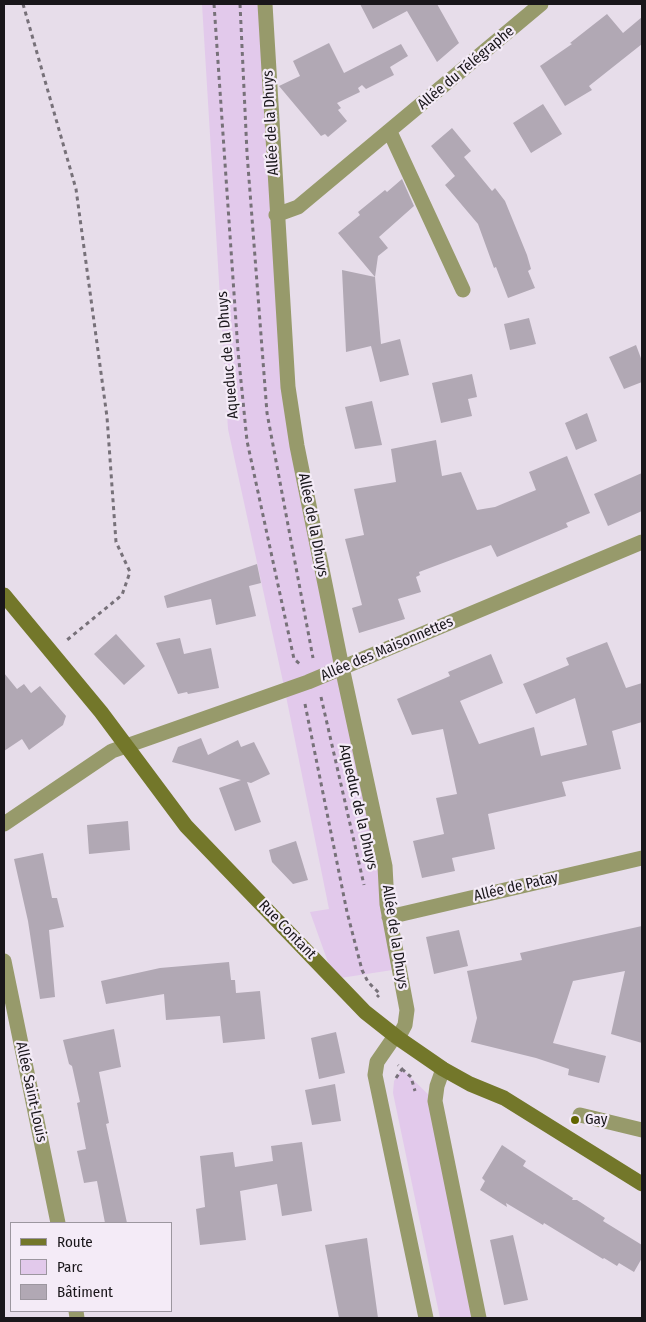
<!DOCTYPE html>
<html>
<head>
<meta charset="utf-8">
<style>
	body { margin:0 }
	#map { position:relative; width:646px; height:1322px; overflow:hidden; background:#e7ddea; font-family:"Fira Sans Condensed",sans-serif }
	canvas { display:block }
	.frame { position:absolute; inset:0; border:5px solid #19161a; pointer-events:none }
	.legend { position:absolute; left:10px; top:1222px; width:162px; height:90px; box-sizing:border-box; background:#f4ebf7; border:1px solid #9c969f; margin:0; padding:6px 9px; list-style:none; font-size:15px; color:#19161a }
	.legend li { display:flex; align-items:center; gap:10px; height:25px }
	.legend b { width:25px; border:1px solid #9c969f }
</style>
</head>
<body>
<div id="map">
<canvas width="646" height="1322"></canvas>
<div class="frame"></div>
<ul class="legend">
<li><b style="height:6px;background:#73772a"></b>Route</li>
<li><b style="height:14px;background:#e2c9eb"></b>Parc</li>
<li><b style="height:14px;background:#b1a8b4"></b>Bâtiment</li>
</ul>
</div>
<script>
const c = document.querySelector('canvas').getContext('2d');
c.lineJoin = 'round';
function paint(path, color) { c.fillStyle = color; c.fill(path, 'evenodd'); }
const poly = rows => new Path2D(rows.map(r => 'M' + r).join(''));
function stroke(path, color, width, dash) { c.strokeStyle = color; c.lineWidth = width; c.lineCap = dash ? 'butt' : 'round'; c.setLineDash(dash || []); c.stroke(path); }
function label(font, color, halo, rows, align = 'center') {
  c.font = font + ' "Fira Sans Condensed",sans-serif'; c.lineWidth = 4.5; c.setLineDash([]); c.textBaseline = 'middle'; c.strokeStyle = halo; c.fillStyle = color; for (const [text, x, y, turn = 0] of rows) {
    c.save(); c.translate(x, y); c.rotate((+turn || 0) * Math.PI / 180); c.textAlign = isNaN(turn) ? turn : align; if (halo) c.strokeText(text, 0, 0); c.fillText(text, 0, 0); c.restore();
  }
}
paint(poly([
	[202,4,265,4,288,387,399,969,334,979,310,912,329,909,285,691,228,429],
	[402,1069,435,1101,479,1318,440,1318,393,1093,394,1081]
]), '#e2c9eb');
paint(poly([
	[360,4,437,4,459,43,437,62,407,11,373,29],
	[607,14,623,33,642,17,642,44,589,86,592,90,565,106,540,66,572,44,570,43],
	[329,43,344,73,401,44,408,56,390,67,394,75,366,89,362,85,358,88,360,92,337,103,341,108,338,110,347,121,328,137,325,134,321,136,279,86,300,76,293,61],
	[543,104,562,134,531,153,513,123],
	[452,128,471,151,464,157,492,191,495,188,505,201,527,255,531,269,528,271,535,288,508,298,496,267,494,268,478,224,445,185,455,176,431,146],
	[402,179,414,206,379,237,388,248,378,256,375,277,381,344,400,339,409,375,380,382,371,346,346,352,342,270,375,277,338,233,360,215,358,212,385,190,387,192],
	[529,318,536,344,510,350,504,324],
	[636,345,642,361,642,382,624,389,609,357],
	[472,374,477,397,468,399,472,416,441,423,432,383],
	[372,401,382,445,355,449,345,407],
	[587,413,597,441,576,450,565,423],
	[436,440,442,476,461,472,477,510,495,507,536,490,529,472,567,456,590,513,566,523,568,527,497,557,491,545,419,572,420,575,416,577,421,592,398,599,405,619,359,633,352,608,362,605,345,539,364,535,354,489,396,482,391,449],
	[642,473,642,511,608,526,594,494],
	[257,564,261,583,249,586,256,616,216,625,211,599,167,608,164,596],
	[116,634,145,666,124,685,94,654],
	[180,638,184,654,211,648,219,688,188,694,187,692,178,694,156,643],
	[607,642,626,688,642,683,642,722,612,731,621,769,562,782,566,796,488,814,495,849,452,858,455,871,422,878,413,841,444,834,436,798,457,794,443,729,412,735,397,699,450,676,448,672,491,654,503,683,460,701,479,744,534,727,541,756,587,745,575,698,536,714,523,684,569,665,566,658],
	[4,673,17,689,24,684,31,693,40,686,66,716,63,725,29,750,22,739,4,751],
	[201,738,208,755,238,740,241,747,254,742,270,774,251,783,247,782,261,822,235,831,219,788,241,780,172,762,178,747],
	[128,821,130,850,89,854,87,825],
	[296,841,308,880,293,884,272,862,269,850],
	[43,853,52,898,57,898,64,927,49,930,55,997,40,999,28,921,14,859],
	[642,926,642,1043,611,1034,625,971,573,981,553,1043,606,1056,599,1083,568,1075,569,1069,536,1058,471,1042,477,1018,467,971,522,960,520,953],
	[459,930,468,966,434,974,426,937],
	[229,962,231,980,235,980,236,993,260,991,265,1039,223,1043,220,1016,166,1020,164,994,106,1004,101,981,160,968],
	[114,1029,121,1067,99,1072,109,1123,106,1124,127,1223,105,1223,97,1181,84,1183,77,1151,86,1149,77,1103,80,1102,72,1066,69,1064,63,1040],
	[336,1032,345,1073,319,1079,311,1038],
	[335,1084,341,1121,312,1125,305,1090],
	[302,1142,312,1211,282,1216,277,1184,240,1191,246,1240,200,1245,196,1209,205,1207,200,1156,233,1152,235,1167,273,1161,271,1146],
	[502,1145,526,1161,523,1166,573,1198,572,1200,577,1200,605,1218,603,1221,642,1245,642,1258,634,1272,619,1263,617,1266,604,1258,603,1259,544,1223,543,1225,506,1203,507,1207,480,1190,485,1181,482,1178],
	[513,1235,528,1300,504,1305,490,1240],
	[367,1238,378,1318,339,1318,325,1245]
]), '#b1a8b4');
stroke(poly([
	[23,4,76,189,107,417,116,542,130,572,122,595,67,640],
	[214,4,238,351,247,441,294,659,300,664],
	[240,4,247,153,267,413,313,658],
	[321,697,364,885],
	[305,704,347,912,362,970,368,982,380,994,377,997],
	[402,1069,411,1077,415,1091],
	[396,1078,402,1069,398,1065]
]), '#777179', 3, [4, 4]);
stroke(poly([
	[265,4,288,387,297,446,340,658,385,866,387,904,407,1010,405,1025,398,1038],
	[390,132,463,290],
	[276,215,298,207,541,4],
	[4,824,112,751,308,682,642,542],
	[389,917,642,858],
	[4,961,58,1223],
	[395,1036,377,1062,375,1075,426,1318],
	[443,1069,437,1086,435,1101,479,1318],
	[580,1115,642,1130],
	[76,1311,77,1318]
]), '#979a6b', 15);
stroke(poly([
	[4,595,101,712,186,826,365,1012,398,1038,443,1069,470,1084,504,1098,642,1184]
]), '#73772a', 15);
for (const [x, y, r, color] of [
	[575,1120,5,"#626500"]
]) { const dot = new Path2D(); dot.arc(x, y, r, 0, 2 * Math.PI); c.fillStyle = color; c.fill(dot); stroke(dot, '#f4ebf7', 2); }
label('15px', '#19161a', '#f4ebf7', [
	["Allée du Télégraphe",466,68,-40],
	["Allée de la Dhuys",271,123,-93],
	["Aqueduc de la Dhuys",228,355,-95],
	["Allée de la Dhuys",313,525,79],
	["Allée des Maisonnettes",387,649,-23],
	["Aqueduc de la Dhuys",358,807,77],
	["Allée de Patay",516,887,-13],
	["Rue Contant",287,930,46],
	["Allée de la Dhuys",395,937,81],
	["Allée Saint-Louis",31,1092,78]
]);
label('15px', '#19161a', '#f4ebf7', [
	["Gay",585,1120]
], 'left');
</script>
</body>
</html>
